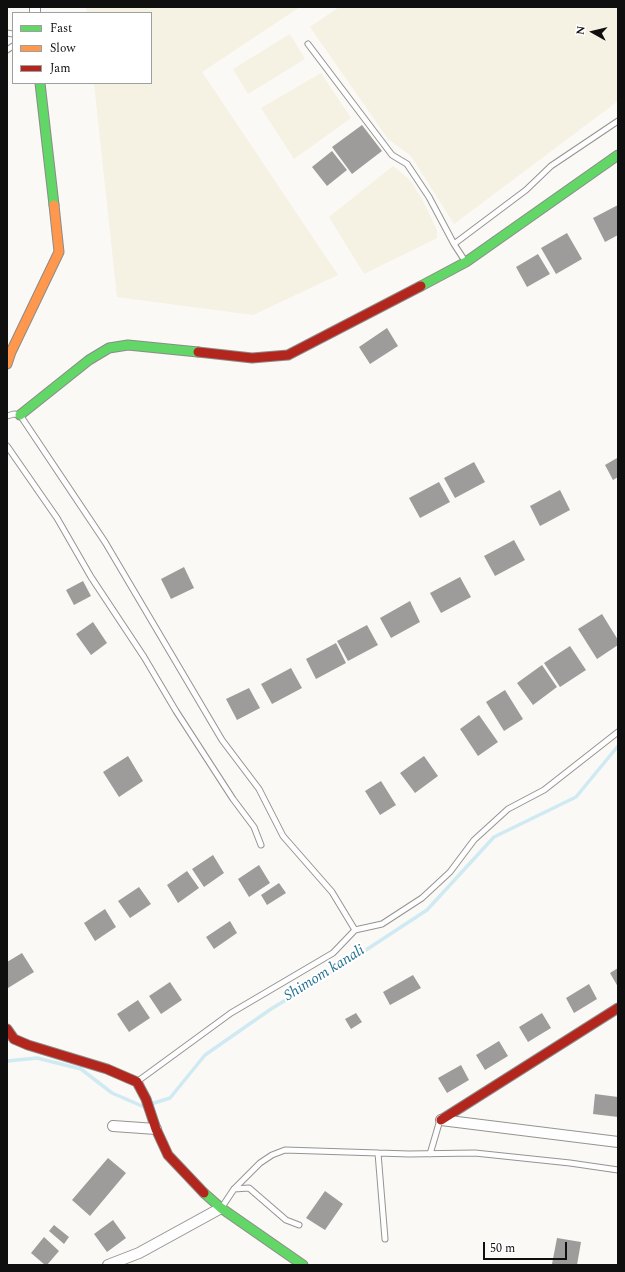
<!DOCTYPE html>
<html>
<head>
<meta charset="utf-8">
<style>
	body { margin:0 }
	#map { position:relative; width:625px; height:1272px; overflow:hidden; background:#faf9f5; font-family:Spectral,serif }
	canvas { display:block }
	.frame { position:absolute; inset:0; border:8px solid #0f0f0f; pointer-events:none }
	.legend { position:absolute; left:12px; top:12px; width:140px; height:72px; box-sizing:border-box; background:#fff; border:1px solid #9f9f9f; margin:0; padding:5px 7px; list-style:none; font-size:12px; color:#0f0f0f }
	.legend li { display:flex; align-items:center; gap:8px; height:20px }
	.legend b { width:20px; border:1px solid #9f9f9f }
	.north { position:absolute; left:573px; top:12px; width:40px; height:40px; -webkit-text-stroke:3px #fff; paint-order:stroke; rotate:278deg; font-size:11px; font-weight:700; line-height:16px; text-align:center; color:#0f0f0f }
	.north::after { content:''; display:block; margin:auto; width:14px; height:18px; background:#0f0f0f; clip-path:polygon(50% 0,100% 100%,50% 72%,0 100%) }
	.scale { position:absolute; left:483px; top:1242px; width:84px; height:18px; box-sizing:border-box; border:2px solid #0f0f0f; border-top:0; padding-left:5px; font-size:12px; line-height:14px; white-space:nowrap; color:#0f0f0f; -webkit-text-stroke:3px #fff; paint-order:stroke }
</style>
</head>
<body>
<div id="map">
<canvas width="625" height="1272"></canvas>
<div class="frame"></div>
<ul class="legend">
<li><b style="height:5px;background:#63d668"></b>Fast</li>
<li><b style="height:5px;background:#ff974d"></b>Slow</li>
<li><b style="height:5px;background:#b3261e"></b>Jam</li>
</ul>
<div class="north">N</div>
<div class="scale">50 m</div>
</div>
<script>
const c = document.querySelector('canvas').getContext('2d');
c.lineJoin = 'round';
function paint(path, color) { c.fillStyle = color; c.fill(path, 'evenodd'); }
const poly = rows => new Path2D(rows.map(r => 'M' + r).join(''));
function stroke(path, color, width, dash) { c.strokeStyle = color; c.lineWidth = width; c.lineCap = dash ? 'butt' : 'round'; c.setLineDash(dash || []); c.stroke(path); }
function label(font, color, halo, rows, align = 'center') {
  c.font = font + ' Spectral,serif'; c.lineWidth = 4; c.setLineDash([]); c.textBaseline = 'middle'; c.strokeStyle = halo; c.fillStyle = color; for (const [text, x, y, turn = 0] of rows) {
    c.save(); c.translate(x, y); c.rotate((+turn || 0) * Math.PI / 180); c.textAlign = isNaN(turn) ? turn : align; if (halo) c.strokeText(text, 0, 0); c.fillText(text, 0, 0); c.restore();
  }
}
paint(poly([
	[86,7,300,7,202,72,338,275,253,315,117,297,94,83,151,83,151,13,87,13],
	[339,7,618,7,618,101,454,224,411,156,388,139,310,27],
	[290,34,305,59,248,94,233,69],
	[321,73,351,118,294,159,261,108],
	[393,166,410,180,423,201,437,230,437,238,364,274,329,217]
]), '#f5f1e3');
stroke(poly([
	[7,1061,37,1058,81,1069,112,1093,142,1106,145,1105],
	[151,1104,170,1098,205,1055,271,1009,340,967,427,910,494,837,576,797,618,746]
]), '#cfeaf2', 3.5);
paint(poly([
	[362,125,382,151,352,174,332,147],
	[332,151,347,170,327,186,312,167],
	[618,205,618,235,605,242,593,218],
	[567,233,582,259,556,274,541,248],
	[538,254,550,274,527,287,516,267],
	[387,328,398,346,370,364,359,347],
	[617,458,618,477,613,480,605,465],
	[474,462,485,482,455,498,444,478],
	[439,482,450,502,420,518,409,498],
	[560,490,570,510,540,526,530,506],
	[514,540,525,560,495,576,484,556],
	[184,567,194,588,171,599,161,579],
	[460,577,471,597,441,613,430,593],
	[83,581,91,596,74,605,66,590],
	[410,601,420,622,391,638,380,618],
	[602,614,618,640,618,645,597,659,578,629],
	[93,622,107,643,91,655,76,634],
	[367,625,378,645,348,661,337,641],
	[336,643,346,663,316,679,306,659],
	[570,646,586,670,560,687,544,663],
	[542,665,557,687,533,705,517,683],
	[291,668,302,688,272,704,261,684],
	[249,688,260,708,237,720,226,699],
	[505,690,523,719,504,731,486,702],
	[479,715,498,742,478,756,460,729],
	[128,756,143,781,119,797,103,772],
	[424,756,438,776,415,793,400,773],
	[381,781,396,805,380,815,365,791],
	[213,855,224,873,204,887,192,869],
	[259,865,270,883,249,897,238,879],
	[187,871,199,888,178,903,167,885],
	[279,883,286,893,267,905,261,895],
	[139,887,151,904,130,918,118,901],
	[105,909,116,927,95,941,84,923],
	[230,921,237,933,214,949,206,937],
	[22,953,34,972,8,988,7,986,7,962],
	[618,968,618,987,610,973],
	[413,975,421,988,390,1005,383,992],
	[170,982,182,1000,161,1014,149,996],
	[589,984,597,999,574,1013,566,998],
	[138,1000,150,1018,129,1032,117,1014],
	[356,1013,362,1022,351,1029,345,1019],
	[542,1013,551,1028,528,1042,519,1027],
	[499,1041,508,1056,485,1070,476,1055],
	[461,1065,469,1080,447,1093,438,1078],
	[595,1094,618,1097,618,1117,593,1114],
	[108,1158,126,1173,90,1216,72,1200],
	[325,1191,343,1204,325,1230,306,1218],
	[113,1220,126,1238,107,1252,94,1234],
	[54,1225,69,1237,64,1244,49,1231],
	[44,1237,59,1251,47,1265,45,1265,31,1253],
	[557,1238,581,1242,577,1265,552,1264]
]), '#9e9c9a');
const lane = poly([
	[7,33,13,34],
	[308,44,392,155,407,164,429,197,454,244,465,261],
	[7,50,13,46],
	[454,244,526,190,551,166,618,121],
	[7,416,14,414,20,415,105,542,222,740,259,789,283,836,332,892,355,930,333,953,231,1013,138,1081],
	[7,446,57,518,91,577,144,657,176,711,233,799,254,827,261,845],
	[355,930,382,924,422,898,450,872,474,840,508,809,544,790,618,732],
	[378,1153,385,1239],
	[430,1154,440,1120],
	[234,1189,249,1188,286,1220,299,1225],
	[222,1207,234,1189,260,1163,272,1155,285,1150,409,1154,475,1153,570,1163,618,1170]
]);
const street = poly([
	[35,13,35,7],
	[441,1120,618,1142],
	[113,1126,156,1129],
	[108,1265,139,1253,221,1208]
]);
const fast = poly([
	[40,83,54,205],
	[421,286,466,262,618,155],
	[20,415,89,360,109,348,128,345,198,352],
	[204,1193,221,1208,303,1265]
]);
const slow = poly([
	[7,364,11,352,59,252,54,205]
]);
const jam = poly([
	[198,352,252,358,288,355,421,286],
	[7,1029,14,1039,28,1045,107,1069,137,1082,146,1099,156,1129,168,1155,204,1193],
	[441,1120,618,1008]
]);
stroke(lane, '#959493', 7);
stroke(street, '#959493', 12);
stroke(fast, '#8b8b89', 11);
stroke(slow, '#8b8b89', 11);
stroke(jam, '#8b8b89', 11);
stroke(lane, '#fefefe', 5);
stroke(street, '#fefefe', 10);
stroke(fast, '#63d668', 9);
stroke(slow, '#ff974d', 9);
stroke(jam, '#b3261e', 9);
label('italic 15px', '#257193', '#fff', [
	["Shimom kanali",325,974,-32]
]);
</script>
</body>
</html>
